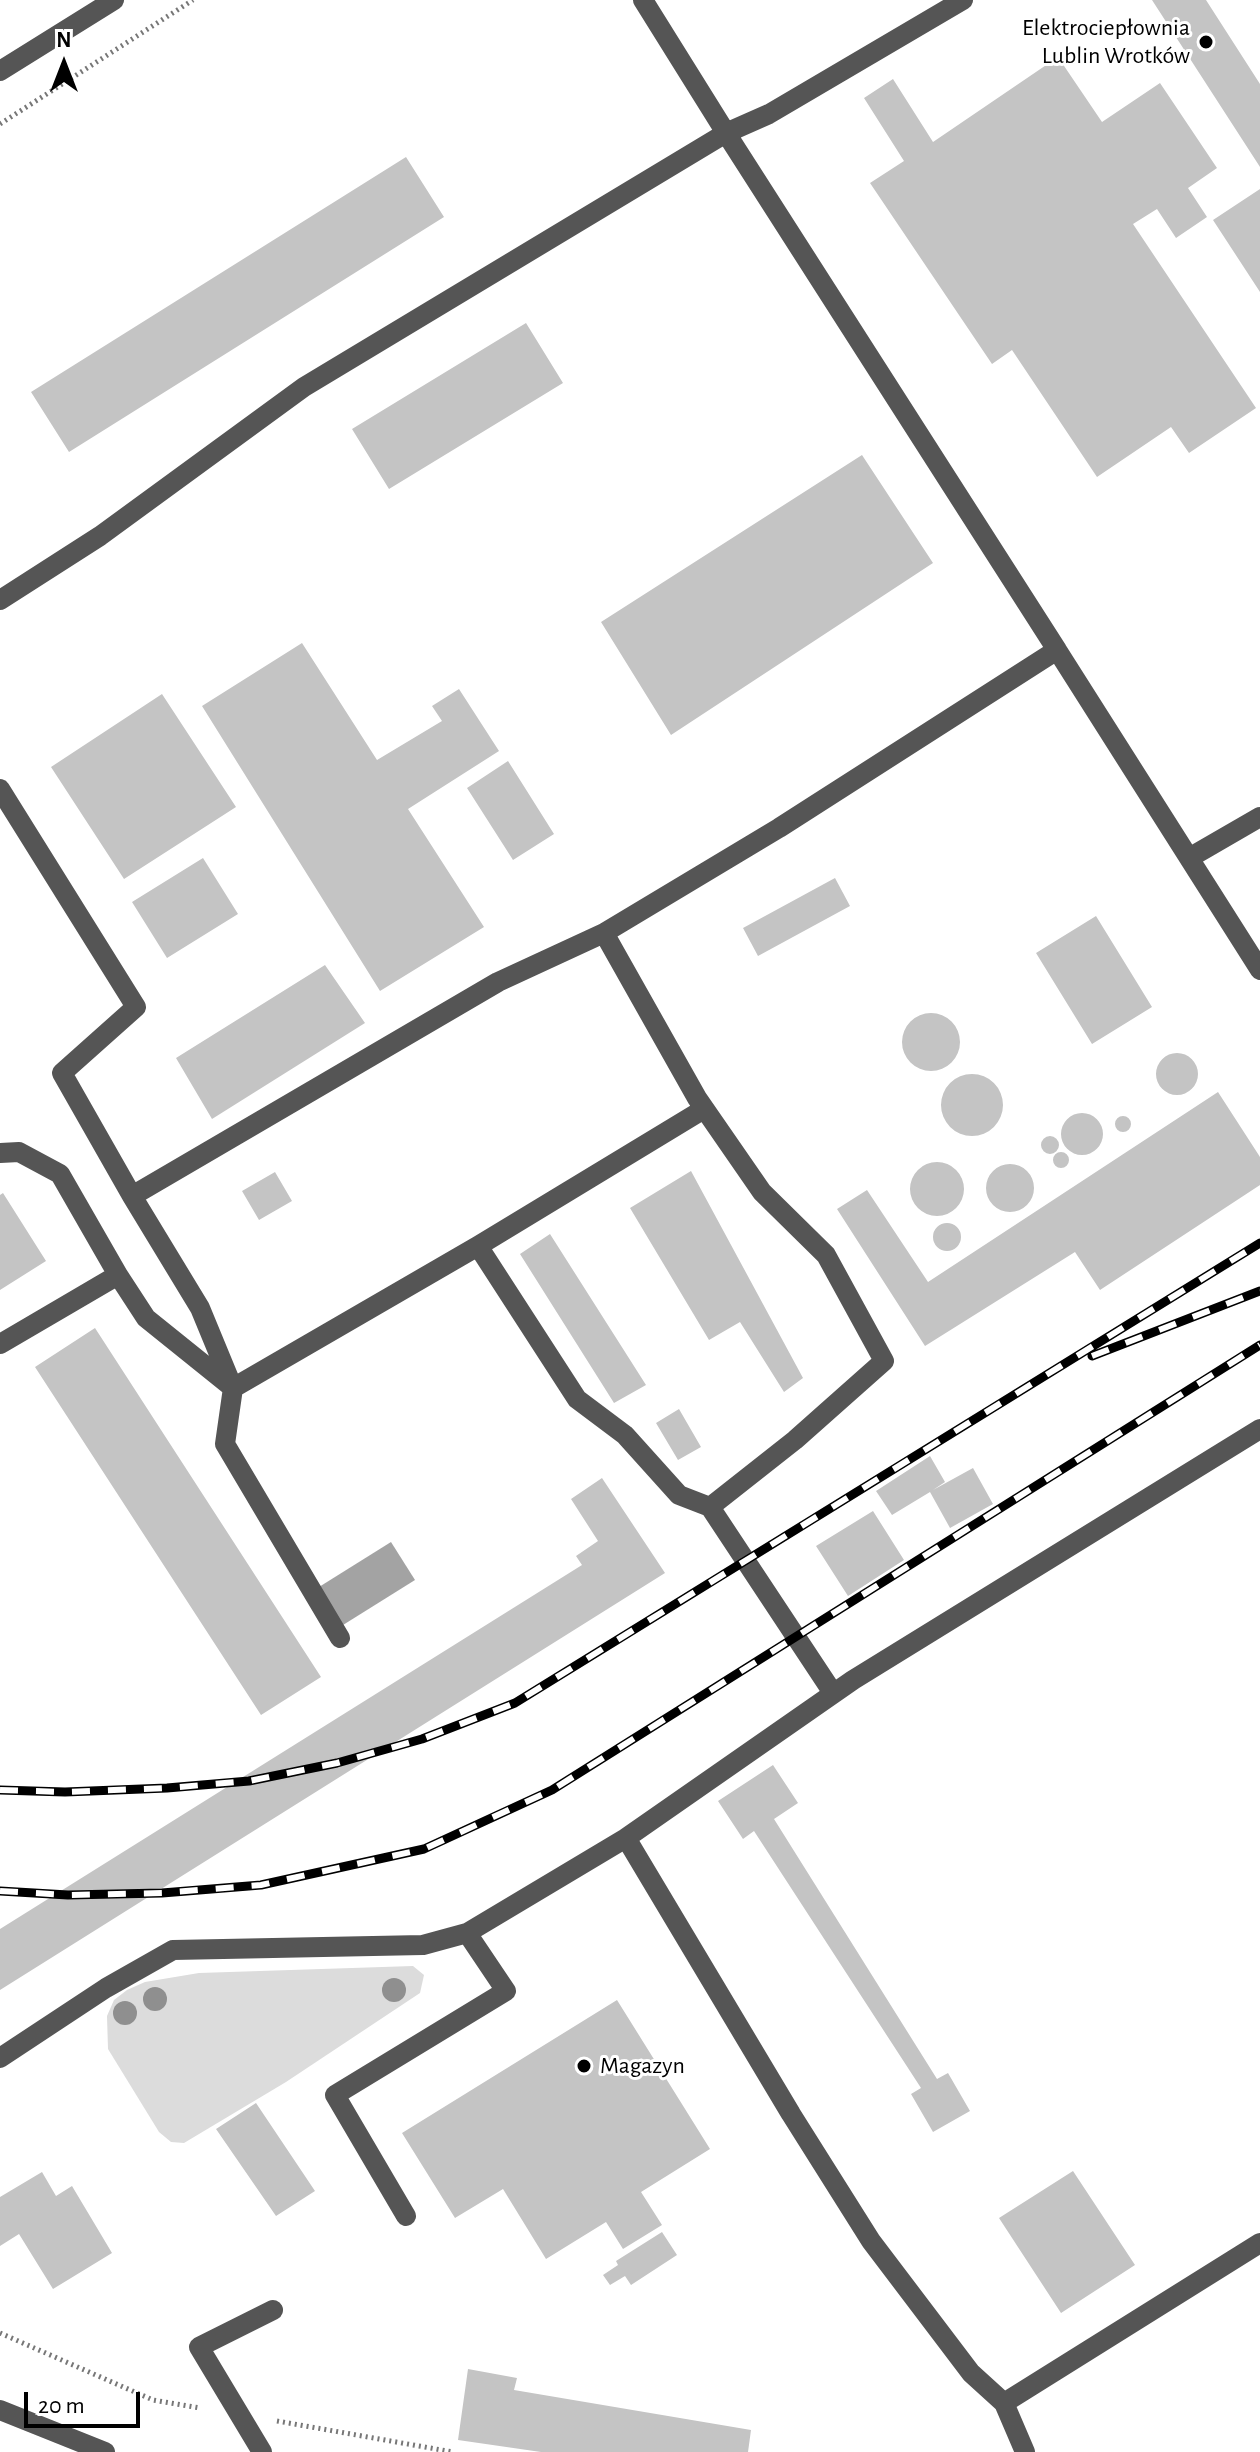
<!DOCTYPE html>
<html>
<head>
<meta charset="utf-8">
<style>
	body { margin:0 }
	#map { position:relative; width:1260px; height:2452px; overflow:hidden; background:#fff; font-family:"Alegreya Sans",sans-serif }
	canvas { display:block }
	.north { position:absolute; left:24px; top:24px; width:80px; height:80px; -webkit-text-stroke:6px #fff; paint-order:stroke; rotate:0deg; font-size:22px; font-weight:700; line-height:32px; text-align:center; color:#000 }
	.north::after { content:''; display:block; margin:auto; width:28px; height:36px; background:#000; clip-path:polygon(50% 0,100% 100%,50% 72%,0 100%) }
	.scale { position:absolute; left:24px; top:2392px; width:116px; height:36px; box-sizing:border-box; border:4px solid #000; border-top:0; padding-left:10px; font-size:24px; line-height:28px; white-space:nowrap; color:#000; -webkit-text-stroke:6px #fff; paint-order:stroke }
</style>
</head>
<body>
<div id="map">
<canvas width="1260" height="2452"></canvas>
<div class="north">N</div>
<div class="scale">20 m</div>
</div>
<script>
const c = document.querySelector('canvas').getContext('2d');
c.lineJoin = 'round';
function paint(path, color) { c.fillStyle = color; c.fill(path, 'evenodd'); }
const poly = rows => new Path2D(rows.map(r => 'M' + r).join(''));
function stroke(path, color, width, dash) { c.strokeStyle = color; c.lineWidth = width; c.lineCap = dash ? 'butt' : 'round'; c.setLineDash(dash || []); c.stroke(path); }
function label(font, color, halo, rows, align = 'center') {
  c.font = font + ' "Alegreya Sans",sans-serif'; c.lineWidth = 6; c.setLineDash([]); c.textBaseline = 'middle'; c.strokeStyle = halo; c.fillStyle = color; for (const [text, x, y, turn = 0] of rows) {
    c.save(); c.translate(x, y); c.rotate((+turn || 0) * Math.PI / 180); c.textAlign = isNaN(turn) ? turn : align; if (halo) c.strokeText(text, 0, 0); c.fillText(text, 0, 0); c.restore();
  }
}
paint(poly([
	[413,1966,424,1975,420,1993,286,2082,184,2143,171,2142,159,2132,108,2049,107,2016,114,2000,127,1990,145,1982,199,1973]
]), '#dcdcdc');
paint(poly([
	[391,1542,415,1580,343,1625,319,1587]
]), '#a3a3a3');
paint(poly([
	[1152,0,1206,0,1260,84,1260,167],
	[1058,57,1102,122,1160,83,1217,168,1188,188,1207,217,1176,238,1157,209,1133,224,1256,408,1189,453,1171,427,1097,477,1012,350,992,364,870,183,904,161,864,98,893,79,933,142],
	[406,157,444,217,69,452,31,392],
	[1260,189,1260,292,1213,220],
	[526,323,563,383,389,489,352,429],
	[862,455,933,563,671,735,601,622],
	[302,643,377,760,442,721,432,706,459,689,499,751,408,809,484,927,380,991,202,706],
	[162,694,236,807,124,879,51,767],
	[508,761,554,834,513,860,467,788],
	[203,858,238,914,167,958,132,902],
	[835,878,850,906,758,956,743,928],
	[1096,916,1152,1007,1092,1044,1036,953],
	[325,965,365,1023,212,1119,176,1058],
	'902 1042a29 29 0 1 1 58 0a29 29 0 1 1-58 0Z',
	'1156 1074a21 21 0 1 1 42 0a21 21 0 1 1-42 0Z',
	'941 1105a31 31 0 1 1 62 0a31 31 0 1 1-62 0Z',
	[1218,1092,1260,1157,1260,1185,1100,1290,1075,1252,925,1346,837,1209,867,1190,928,1282],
	'1061 1134a21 21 0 1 1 42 0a21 21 0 1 1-42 0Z',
	'1115 1124a8 8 0 1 1 16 0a8 8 0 1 1-16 0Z',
	'1041 1145a9 9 0 1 1 18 0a9 9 0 1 1-18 0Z',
	'1053 1160a8 8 0 1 1 16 0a8 8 0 1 1-16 0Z',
	'910 1189a27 27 0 1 1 54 0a27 27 0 1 1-54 0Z',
	'986 1188a24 24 0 1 1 48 0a24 24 0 1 1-48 0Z',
	[691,1171,803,1378,784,1392,740,1322,709,1340,630,1208],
	[275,1172,292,1201,259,1220,242,1191],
	[3,1193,46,1261,0,1290,0,1195],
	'933 1237a14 14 0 1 1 28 0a14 14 0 1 1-28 0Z',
	[550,1234,646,1385,614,1403,520,1254],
	[95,1328,321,1677,261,1715,35,1367],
	[679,1409,701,1447,678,1460,656,1423],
	[930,1456,945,1482,933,1490,973,1468,993,1504,950,1528,930,1492,892,1515,876,1491],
	[602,1478,665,1573,0,1990,0,1929,582,1565,576,1556,598,1541,571,1499],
	[873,1511,904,1560,848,1596,816,1546],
	[773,1765,798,1803,774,1819,937,2079,948,2073,970,2111,933,2132,911,2094,921,2088,754,1831,743,1839,718,1801],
	[617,2000,710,2149,641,2192,662,2225,623,2249,606,2222,546,2259,503,2189,455,2218,402,2133],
	[256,2103,315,2191,276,2216,216,2129],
	[1073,2171,1135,2265,1061,2313,999,2218],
	[42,2172,56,2196,72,2186,112,2253,53,2289,19,2234,0,2246,0,2197],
	[662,2232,677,2255,631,2285,625,2276,610,2285,603,2275,618,2265,616,2261],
	[468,2369,517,2378,514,2390,751,2430,748,2452,541,2452,458,2440]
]), '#c4c4c4');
stroke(poly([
	[0,124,193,0],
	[0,2333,153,2400,200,2408],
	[277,2421,453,2452]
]), '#777', 5, [2, 4]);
stroke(poly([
	[643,0,726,133,769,114,963,0],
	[0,71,114,0],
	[0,600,100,536,304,387,726,133,1057,650],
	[0,789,136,1007,62,1073,132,1196],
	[1189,858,1260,817],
	[0,1153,19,1152,60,1174,118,1275],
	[478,1246,577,1399,625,1435,679,1495,710,1507],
	[0,1344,118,1275,146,1318,233,1388,478,1246,704,1109],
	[340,1638,225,1444,233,1388,200,1308,132,1196,498,982,604,933],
	[833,1693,710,1507,795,1440,884,1361,826,1255,762,1192,697,1098,604,933,779,828,1057,650,1260,970],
	[0,2058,106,1988,173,1950,423,1945,467,1933],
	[406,2216,335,2095,506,1991,467,1933,626,1838],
	[1004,2403,971,2373,871,2241,791,2114,626,1838,853,1680,1260,1429],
	[0,2410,105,2452],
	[262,2452,199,2347,273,2310],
	[1025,2452,1004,2403,1260,2243]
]), '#555', 20);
const rail = poly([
	[1092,1356,1260,1291],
	[0,1790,65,1792,167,1788,249,1781,337,1763,422,1739,515,1703,1260,1243],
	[0,1891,68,1895,162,1893,261,1885,424,1849,552,1790,1260,1345]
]);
stroke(rail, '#000', 9);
stroke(rail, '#fff', 6, [18]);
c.fillStyle = '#8f8f8f';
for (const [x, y] of [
	[394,1990],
	[155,1999],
	[125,2013]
]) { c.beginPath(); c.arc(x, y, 12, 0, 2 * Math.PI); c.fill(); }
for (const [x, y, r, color] of [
	[1206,42,8,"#000"],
	[584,2066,8,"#000"]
]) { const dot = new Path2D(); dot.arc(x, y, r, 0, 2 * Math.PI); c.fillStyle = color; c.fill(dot); stroke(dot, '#fff', 3); }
label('24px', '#000', '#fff', [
	["Elektrociepłownia",1190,28],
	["Lublin Wrotków",1190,56],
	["Magazyn",600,2066,"left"]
], 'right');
</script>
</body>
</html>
